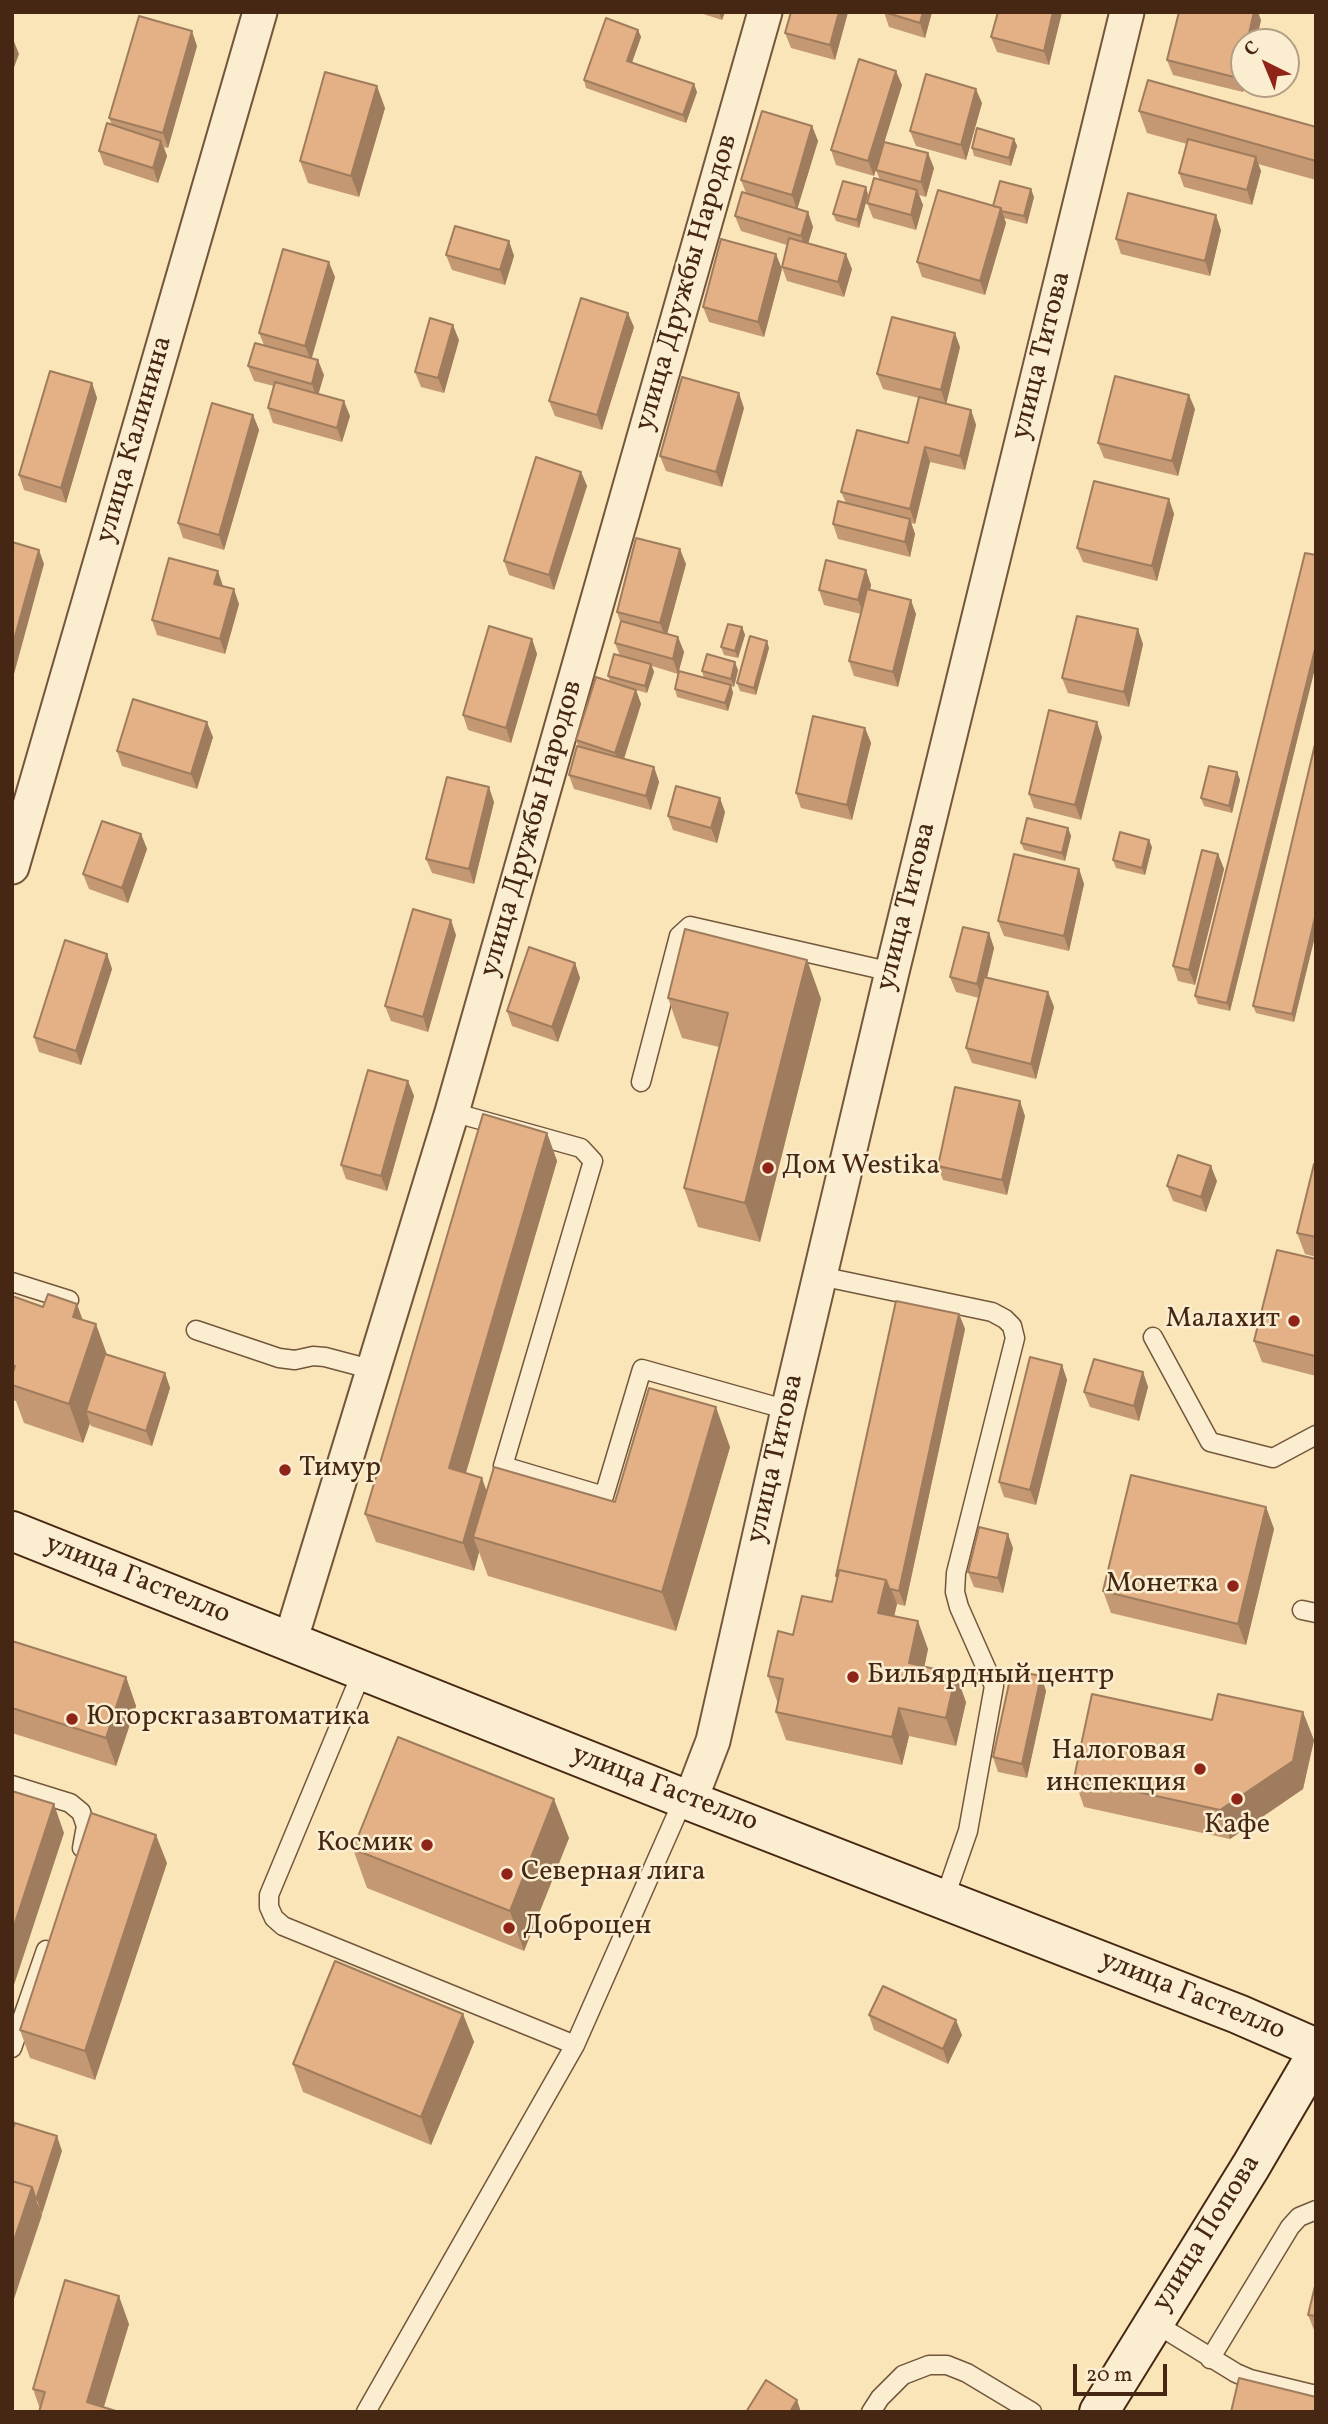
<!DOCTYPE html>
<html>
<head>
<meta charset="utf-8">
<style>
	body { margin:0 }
	#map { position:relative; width:1328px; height:2424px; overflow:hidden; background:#f9e5b7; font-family:Vollkorn,serif }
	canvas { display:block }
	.frame { position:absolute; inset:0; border:14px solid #462713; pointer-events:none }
	.north { position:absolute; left:1230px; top:28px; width:70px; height:70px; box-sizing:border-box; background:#fbeed0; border:2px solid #b39e84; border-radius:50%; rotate:317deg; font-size:19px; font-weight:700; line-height:28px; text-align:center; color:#462713 }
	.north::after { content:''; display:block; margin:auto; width:24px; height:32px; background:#8f2418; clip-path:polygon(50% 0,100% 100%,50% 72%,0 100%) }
	.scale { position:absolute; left:1073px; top:2364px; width:94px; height:32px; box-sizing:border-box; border:4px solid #462713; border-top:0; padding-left:9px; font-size:21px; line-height:24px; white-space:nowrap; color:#462713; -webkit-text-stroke:5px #fbeed0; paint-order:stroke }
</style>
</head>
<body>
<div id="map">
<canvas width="1328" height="2424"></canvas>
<div class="frame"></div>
<div class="north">С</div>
<div class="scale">20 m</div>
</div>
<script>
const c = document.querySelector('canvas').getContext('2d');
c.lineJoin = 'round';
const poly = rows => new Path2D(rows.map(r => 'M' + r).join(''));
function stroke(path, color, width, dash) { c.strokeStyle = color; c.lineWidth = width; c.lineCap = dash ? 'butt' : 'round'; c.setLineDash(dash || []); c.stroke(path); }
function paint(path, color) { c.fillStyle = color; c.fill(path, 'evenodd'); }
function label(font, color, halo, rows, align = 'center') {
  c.font = font + ' Vollkorn,serif'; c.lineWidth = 5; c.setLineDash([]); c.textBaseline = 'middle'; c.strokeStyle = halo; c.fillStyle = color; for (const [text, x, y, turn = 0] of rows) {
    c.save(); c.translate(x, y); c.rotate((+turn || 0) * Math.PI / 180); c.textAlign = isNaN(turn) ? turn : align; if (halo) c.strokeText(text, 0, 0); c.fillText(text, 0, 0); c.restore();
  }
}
const lane = poly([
	[641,1082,679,936,690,926,892,972],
	[452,1112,581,1148,593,1161,503,1466,604,1496,642,1369,788,1410],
	[820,1276,992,1312,1005,1319,1012,1326,1015,1338,956,1573,955,1592,959,1607,994,1686,968,1831,944,1900],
	[12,1282,69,1300],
	[196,1330,279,1358,295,1360,313,1356,325,1357,374,1370],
	[1153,1337,1210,1442,1273,1458,1316,1435],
	[1302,1610,1316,1613],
	[362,1672,269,1895,269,1907,274,1918,283,1926,575,2045,684,1798],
	[12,1785,70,1803,81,1812,86,1826,82,1848],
	[12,2048,46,1950],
	[1153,2322,1236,2373,1250,2379,1316,2395],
	[1210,2359,1290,2227,1299,2217,1316,2210],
	[366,2412,575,2045],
	[871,2412,880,2398,903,2375,929,2365,947,2365,967,2373,1032,2412]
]);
const street = poly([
	[12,867,260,12],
	[290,1642,452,1112,765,12],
	[690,1801,713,1741,788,1410,892,972,1127,12]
]);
const secondary = poly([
	[12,1531,690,1801,1238,2014,1316,2048],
	[1099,2412,1251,2166,1316,2055]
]);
stroke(lane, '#73563c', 21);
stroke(street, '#73563c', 37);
stroke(secondary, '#462713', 42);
stroke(lane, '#fbeed0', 18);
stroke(street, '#fbeed0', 33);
stroke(secondary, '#fbeed0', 38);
paint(poly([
	[697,12,725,12,722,20],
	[848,12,835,60,791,48,785,33],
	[884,12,932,12,925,38,889,27],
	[1062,12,1049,65,997,52,991,37],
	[1261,20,1243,92,1173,75,1167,60],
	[638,30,641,37,632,62,697,92,686,123,586,88,584,80],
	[197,46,168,148,164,147,167,156,158,183,104,165,99,151,112,125,109,118],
	[902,85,884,142,934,168,926,197,919,195,923,205,916,230,873,218,867,203,880,180,876,170,883,145,874,176,836,165,831,150],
	[982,103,966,160,916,146,910,131],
	[385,108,359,197,308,183,300,161],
	[1139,111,1316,127,1316,180,1258,164,1261,171,1252,205,1184,187,1179,173,1187,144,1147,133],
	[812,126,818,141,797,209,808,212,813,227,808,243,852,269,844,297,787,281,782,267,787,245,741,231,735,216,746,193,741,180],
	[1014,139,1017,146,1011,166,974,156,972,148],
	[866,187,868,195,859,228,836,221,833,214],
	[1034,197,1027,224,1004,218,1006,223,985,295,922,277,917,262,993,206],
	[1221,230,1210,276,1121,254,1116,239],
	[509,241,514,256,505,285,452,270,446,255],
	[782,269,764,337,709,322,703,307],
	[335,277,311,358,324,375,318,394,350,416,342,442,273,423,268,408,274,386,254,381,248,366,264,345,259,333],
	[634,327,602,430,555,416,549,401],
	[459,340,444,393,421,387,415,372],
	[960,347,946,404,971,410,976,425,965,470,930,462,915,524,911,523,915,534,910,557,838,539,833,524,846,503,841,492,908,443,919,398,883,389,877,374],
	[92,383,97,398,66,503,24,490,19,475],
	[744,408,722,487,666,471,660,456],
	[1195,409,1178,476,1104,458,1098,443],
	[253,415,259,430,224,550,183,538,178,523],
	[581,472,587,486,554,590,509,575,504,561],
	[1169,499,1174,514,1157,581,1083,562,1077,548],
	[1316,555,1316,664,1230,1011,1198,1004,1195,996],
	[686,564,667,634,678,637,684,652,678,674,652,666,654,672,647,693,636,690,641,704,624,759,654,767,659,782,651,810,574,789,569,775,578,746,576,740,610,681,608,676,620,656,615,643,621,624,617,612],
	[866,570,871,585,870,590,916,614,898,687,854,676,849,661,861,614,824,605,819,590],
	[239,604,225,654,157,635,152,620],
	[742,627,745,635,738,658,724,655,721,647],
	[532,639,537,654,511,743,468,730,463,715],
	[1143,644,1129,707,1068,693,1062,678],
	[769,648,756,695,740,691,737,683],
	[738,670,734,687,731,686,733,693,728,711,677,697,675,689,704,678,702,671],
	[865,728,871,743,852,820,801,808,796,793],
	[213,737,197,789,122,766,117,751],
	[1102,737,1081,820,1034,808,1029,794],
	[1316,740,1316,932,1294,1022,1256,1013,1253,1006],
	[1237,772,1240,780,1232,813,1204,806,1201,798],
	[494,802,474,884,432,873,426,859],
	[725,812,717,843,673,830,668,816],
	[1068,828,1071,836,1065,861,1024,850,1021,843],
	[141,834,147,849,128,903,89,889,83,874],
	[1152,847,1145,875,1116,868,1113,860],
	[1218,854,1224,869,1195,985,1178,981,1173,966],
	[1079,869,1084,884,1069,951,1004,936,998,921],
	[989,933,994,948,987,978,1048,992,1054,1007,1036,1079,972,1063,966,1048,979,998,956,992,950,977],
	[456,935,428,1032,391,1021,385,1006],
	[107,954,112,969,81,1065,39,1052,34,1037],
	[807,960,821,999,760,1242,698,1227,684,1188,719,1047,682,1038,668,998],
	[575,963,580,978,558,1042,512,1026,507,1011],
	[408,1081,414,1096,387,1191,346,1179,341,1165],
	[1025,1116,1007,1195,943,1180,938,1166],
	[547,1133,557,1161,466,1473,487,1491,615,1502,730,1447,676,1631,488,1576,479,1552,474,1571,376,1542,365,1514],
	[1316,1164,1316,1257,1305,1254,1297,1233],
	[1217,1181,1206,1212,1173,1201,1167,1186],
	[1316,1259,1316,1376,1262,1362,1254,1341],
	[12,1296,83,1320,107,1354,165,1373,170,1388,152,1446,91,1426,90,1423,83,1443,24,1423,16,1401,12,1400],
	[959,1314,965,1329,905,1606,897,1604,894,1616,928,1649,924,1667,966,1702,956,1746,909,1736,902,1765,786,1740,776,1712,778,1704,768,1676,793,1635,832,1602,837,1578,836,1576],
	[1062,1365,1067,1380,1036,1505,1004,1497,999,1482],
	[1143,1372,1148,1387,1139,1421,1090,1407,1084,1392],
	[1266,1507,1274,1529,1246,1645,1111,1613,1103,1591],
	[1013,1548,1003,1593,974,1587,968,1572],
	[12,1641,126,1677,136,1706,116,1766,12,1733],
	[1041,1676,1046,1691,1027,1778,998,1772,993,1757],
	[1212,1720,1314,1740,1303,1789,1230,1839,1084,1807,1074,1778],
	[569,1838,524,1951,367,1888,353,1849],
	[167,1863,95,2080,30,2058,20,2030],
	[463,2014,474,2042,431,2145,303,2092,293,2064],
	[869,2015,962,2035,948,2064,874,2030],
	[1316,2282,1316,2335,1308,2315],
	[129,2324,104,2407,40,2409,33,2389]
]), '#c39872');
paint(poly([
	[719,12,725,12,722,20],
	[839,12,848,12,835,60,830,45],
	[923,12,932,12,925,38,920,23],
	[1053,12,1062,12,1049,65,1044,51],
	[1254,12,1258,12,1261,20,1256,42,1247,42],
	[638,30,641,37,630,68,627,61],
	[192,31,197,46,168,148,163,133],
	[13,39,19,54,12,73,12,42],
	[1244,52,1244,84,1245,84,1243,92,1238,78],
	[896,71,902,85,874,176,868,161],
	[694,84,697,92,686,123,683,115],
	[377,86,385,108,359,197,351,176],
	[976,89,982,103,966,160,961,145],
	[812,126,818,141,797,210,792,195],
	[1014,139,1017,146,1011,166,1009,158],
	[161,141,167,156,158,183,153,168],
	[928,153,934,168,926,197,921,182],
	[1256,157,1261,171,1252,205,1247,190],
	[866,187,868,195,859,228,857,220],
	[1031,189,1034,197,1027,224,1024,216],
	[917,190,923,205,916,230,911,215],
	[1001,208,1006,223,985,295,980,281],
	[808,212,813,227,806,251,801,236],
	[1216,215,1221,230,1210,276,1205,261],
	[509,241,514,256,505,285,500,270],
	[776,254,782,269,764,337,758,322],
	[846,254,852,269,844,297,838,282],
	[329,262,335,277,311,361,305,346],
	[628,313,634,327,602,430,597,415],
	[453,325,459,340,444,393,438,378],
	[955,333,960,347,946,405,941,390],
	[318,360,324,375,317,399,312,384],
	[92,383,97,398,66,503,61,488],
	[739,393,744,408,722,487,716,472],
	[1189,395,1195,409,1178,476,1172,461],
	[344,401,350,416,342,442,337,428],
	[971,410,976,425,965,470,960,456],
	[253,415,259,430,224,550,219,535],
	[925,447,930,462,915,524,910,509],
	[581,472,587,486,554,590,549,575],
	[1169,499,1174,514,1157,581,1152,566],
	[910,519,915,534,910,557,905,542],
	[680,549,686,564,666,638,660,623],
	[39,550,44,564,14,674,12,668,12,647],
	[866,570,871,585,864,614,858,600],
	[218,571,223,586,214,584],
	[234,589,239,604,225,654,220,639],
	[911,600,916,614,898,687,893,672],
	[742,627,745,635,738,658,735,651],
	[1138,629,1143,644,1129,707,1124,692],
	[678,637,684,652,678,674,673,659],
	[532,639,537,654,511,743,506,728],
	[767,641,769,648,756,695,754,688],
	[1316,645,1316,664,1230,1011,1227,1003],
	[735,662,738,670,734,687,731,679],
	[651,664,654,672,647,693,645,686],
	[731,685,733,693,728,711,725,703],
	[636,690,641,704,621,768,615,753],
	[207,722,213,737,197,789,191,774],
	[1097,722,1102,737,1081,820,1075,805],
	[865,728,871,743,852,820,847,805],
	[654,767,659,782,651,810,646,796],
	[1237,772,1240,780,1232,813,1229,806],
	[489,787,494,802,474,884,469,869],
	[720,798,725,812,717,843,711,828],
	[1068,828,1071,836,1065,861,1062,853],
	[141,834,147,849,128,903,122,888],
	[1149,840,1152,847,1145,875,1142,868],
	[1218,854,1224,869,1195,985,1189,970],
	[1079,869,1084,884,1069,951,1064,936],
	[1316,913,1316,932,1294,1022,1292,1014],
	[451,920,456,935,428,1032,423,1017],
	[989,933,994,948,982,998,977,984],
	[107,954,112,969,81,1065,76,1051],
	[807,960,821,999,760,1242,745,1203],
	[575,963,580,978,558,1042,552,1027],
	[1048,992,1054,1007,1036,1079,1031,1064],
	[408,1081,414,1096,387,1191,381,1176],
	[1020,1101,1025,1116,1007,1195,1002,1180],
	[547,1133,557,1161,459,1496,449,1468],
	[1211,1166,1217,1181,1206,1212,1201,1197],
	[77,1304,90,1340,96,1324,110,1363,86,1411,90,1423,83,1443,69,1404,73,1317],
	[959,1314,965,1329,905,1606,899,1591],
	[1062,1365,1067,1380,1036,1505,1030,1490],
	[1143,1372,1148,1387,1139,1421,1134,1406],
	[165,1373,170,1388,152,1446,146,1431],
	[716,1407,730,1447,676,1631,662,1592],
	[482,1478,492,1506,473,1537,479,1552,474,1571,463,1543],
	[1266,1507,1274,1529,1246,1645,1238,1624],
	[1008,1534,1013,1548,1003,1593,998,1578],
	[886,1580,896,1608,889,1641,878,1613],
	[891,1589,897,1604,896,1608,891,1593],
	[918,1621,928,1649,919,1692,909,1663],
	[956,1674,966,1702,956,1746,946,1718],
	[1041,1676,1046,1691,1027,1778,1022,1764],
	[126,1677,136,1706,116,1766,106,1738],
	[899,1708,909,1736,902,1765,892,1737],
	[1303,1712,1314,1740,1303,1789,1230,1839,1220,1810],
	[554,1799,569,1838,524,1951,510,1911],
	[54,1804,64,1833,12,1991,12,1932],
	[156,1835,167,1863,95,2080,85,2051],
	[463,2014,474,2042,431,2145,421,2117],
	[956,2020,962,2035,948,2064,943,2049],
	[12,2115,20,2137,12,2162],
	[57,2136,62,2151,42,2214,36,2200],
	[32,2187,42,2215,12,2305,12,2246],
	[119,2296,129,2324,102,2412,87,2402],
	[797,2400,801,2412,790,2412]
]), '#9f7c5d');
const building = poly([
	[791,12,839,12,830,45,785,33,791,12],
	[884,12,923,12,920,23,884,12],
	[998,12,1053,12,1044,51,991,37,998,12],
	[1179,12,1254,12,1247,42,1244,42,1244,52,1238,78,1167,60,1179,12],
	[139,16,192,31,163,133,109,118,139,16],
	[606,18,638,30,627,61,694,84,683,115,584,80,606,18],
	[859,59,896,71,868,161,831,150,859,59],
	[325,72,377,86,351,176,300,161,325,72],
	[926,74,976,89,961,145,910,131,926,74],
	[1148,80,1316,127,1316,161,1139,111,1148,80],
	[762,111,812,126,792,195,741,180,762,111],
	[107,123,161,141,153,168,99,151,107,123],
	[977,128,1014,139,1009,158,972,148,977,128],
	[1188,139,1256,157,1247,190,1179,173,1188,139],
	[884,142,928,153,921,182,876,170,884,142],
	[874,178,917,190,911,215,867,203,874,178],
	[843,181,866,187,857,220,833,214,843,181],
	[1000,181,1031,189,1024,216,1001,211,1001,208,993,206,1000,181],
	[938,190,1001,208,980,281,917,262,938,190],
	[742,192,808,212,801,236,735,216,742,192],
	[1128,193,1216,215,1205,261,1116,239,1128,193],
	[455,226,509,241,500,270,446,255,455,226],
	[789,238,846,254,838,282,782,267,789,238],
	[721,239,776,254,758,322,703,307,721,239],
	[283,249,329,262,305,346,259,333,283,249],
	[581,298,628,313,597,415,549,401,581,298],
	[892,317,955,333,941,390,877,374,892,317],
	[430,318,453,325,438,378,415,372,430,318],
	[255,343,318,360,312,384,248,366,255,343],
	[50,371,92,383,61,488,19,475,50,371],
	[1115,376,1189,395,1172,461,1098,443,1115,376],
	[682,377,739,393,716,472,660,456,682,377],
	[275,382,344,401,337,428,268,408,275,382],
	[919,397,971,410,960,456,925,447,910,509,841,492,857,430,908,443,919,397],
	[212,403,253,415,219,535,178,523,212,403],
	[536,457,581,472,549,575,504,561,536,457],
	[1094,481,1169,499,1152,566,1077,548,1094,481],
	[838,501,910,519,905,542,833,524,838,501],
	[636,538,680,549,660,623,617,612,636,538],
	[12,542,39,550,12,647,12,542],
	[1305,553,1316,555,1316,645,1227,1003,1195,996,1305,553],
	[169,558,218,571,214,584,234,589,220,639,152,620,169,558],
	[826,560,866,570,858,600,819,590,826,560],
	[867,589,911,600,893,672,849,661,867,589],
	[1077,616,1138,629,1124,692,1062,678,1077,616],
	[621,621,678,637,673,659,615,643,621,621],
	[728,624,742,627,735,651,721,647,728,624],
	[489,626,532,639,506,728,463,715,489,626],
	[750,636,767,641,754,688,737,683,750,636],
	[614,654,651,664,645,686,608,676,614,654],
	[707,654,735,662,731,679,702,671,707,654],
	[679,671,731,685,725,703,675,689,679,671],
	[596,677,636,690,615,753,576,740,596,677],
	[133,699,207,722,191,774,117,751,133,699],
	[1049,710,1097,722,1075,805,1029,794,1049,710],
	[813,716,865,728,847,805,796,793,813,716],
	[1316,740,1316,913,1292,1014,1253,1006,1316,740],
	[577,746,654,767,646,796,569,775,577,746],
	[1209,766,1237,772,1229,806,1201,798,1209,766],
	[447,777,489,787,469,869,426,859,447,777],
	[676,786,720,798,711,828,668,816,676,786],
	[1027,818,1068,828,1062,853,1021,843,1027,818],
	[102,821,141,834,122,888,83,874,102,821],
	[1120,832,1149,840,1142,868,1113,860,1120,832],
	[1202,850,1218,854,1189,970,1173,966,1202,850],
	[1014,854,1079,869,1064,936,998,921,1014,854],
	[413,909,451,920,423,1017,385,1006,413,909],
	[963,927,989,933,977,984,950,977,963,927],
	[685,929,807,960,745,1203,684,1188,728,1013,668,998,685,929],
	[65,940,107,954,76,1051,34,1037,65,940],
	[529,947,575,963,552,1027,507,1011,529,947],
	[984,977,1048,992,1031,1064,966,1048,984,977],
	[368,1070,408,1081,381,1176,341,1165,368,1070],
	[955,1087,1020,1101,1002,1180,938,1166,955,1087],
	[483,1114,547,1133,449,1468,482,1478,463,1543,365,1514,483,1114],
	[1178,1155,1211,1166,1201,1197,1167,1186,1178,1155],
	[1314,1164,1316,1164,1316,1237,1297,1233,1314,1164],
	[1277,1250,1316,1259,1315,1356,1254,1341,1277,1250],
	[48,1294,77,1304,73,1317,96,1324,69,1404,12,1385,12,1375,15,1366,12,1365,12,1296,43,1307,48,1294],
	[896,1301,959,1314,899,1591,891,1589,891,1593,886,1580,839,1570,838,1576,836,1576,896,1301],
	[105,1354,165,1373,146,1431,86,1411,105,1354],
	[1030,1357,1062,1365,1030,1490,999,1482,1030,1357],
	[1094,1359,1143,1372,1134,1406,1084,1392,1094,1359],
	[649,1388,716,1407,662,1592,473,1537,494,1467,615,1502,649,1388],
	[1131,1475,1266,1507,1238,1624,1103,1591,1131,1475],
	[979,1527,1008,1534,998,1578,968,1572,979,1527],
	[839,1570,886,1580,878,1613,918,1621,909,1663,956,1674,946,1718,899,1708,892,1737,776,1712,783,1679,768,1676,778,1631,793,1635,802,1596,832,1602,839,1570],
	[12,1641,126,1677,106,1738,12,1708,12,1641],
	[1012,1670,1041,1676,1022,1764,993,1757,1012,1670],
	[1092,1694,1212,1720,1218,1694,1303,1712,1293,1761,1220,1810,1074,1778,1092,1694],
	[398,1737,554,1799,510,1911,353,1849,398,1737],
	[12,1791,54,1804,12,1932,12,1791],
	[91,1813,156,1835,85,2051,20,2030,91,1813],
	[335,1961,463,2014,421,2117,293,2064,335,1961],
	[883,1986,956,2020,943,2049,869,2015,883,1986],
	[15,2123,57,2136,36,2200,32,2187,12,2181,12,2131,15,2123],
	[12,2181,32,2187,12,2246,12,2181],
	[65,2280,119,2296,87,2402,119,2412,39,2412,45,2392,33,2389,65,2280],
	[1316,2282,1316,2316,1308,2315,1316,2282],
	[1239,2378,1316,2397,1316,2412,1231,2412,1239,2378],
	[766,2380,797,2400,790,2412,746,2412,766,2380]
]);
paint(building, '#e3b185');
stroke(building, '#9f7c5d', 2);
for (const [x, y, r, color] of [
	[768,1168,7,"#8f2418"],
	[1294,1321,7,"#8f2418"],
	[285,1470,7,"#8f2418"],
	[1233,1586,7,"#8f2418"],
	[853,1677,7,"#8f2418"],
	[72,1719,7,"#8f2418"],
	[1200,1769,7,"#8f2418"],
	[1237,1799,7,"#8f2418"],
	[427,1845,7,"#8f2418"],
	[507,1874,7,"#8f2418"],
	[509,1928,7,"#8f2418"]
]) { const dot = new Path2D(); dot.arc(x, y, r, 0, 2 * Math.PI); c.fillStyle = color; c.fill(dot); stroke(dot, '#fbeed0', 2.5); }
label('28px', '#462713', '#fbeed0', [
	["улица Дружбы Народов",688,283,-74],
	["улица Титова",1043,356,-76],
	["улица Калинина",136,440,-74],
	["улица Дружбы Народов",533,829,-74],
	["улица Титова",908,907,-76],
	["улица Титова",777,1459,-77],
	["улица Гастелло",137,1581,22],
	["улица Гастелло",664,1790,21],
	["улица Гастелло",1192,1997,22],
	["улица Попова",1208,2234,-58]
]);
label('28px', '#462713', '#fbeed0', [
	["Дом Westika",782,1168],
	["Малахит",1280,1321,"right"],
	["Тимур",299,1470],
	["Монетка",1219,1586,"right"],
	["Бильярдный центр",867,1677],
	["Югорскгазавтоматика",86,1719],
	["Налоговая",1186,1753,"right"],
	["инспекция",1186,1785,"right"],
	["Кафе",1237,1827,"center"],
	["Космик",413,1845,"right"],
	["Северная лига",521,1874],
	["Доброцен",523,1928]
], 'left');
</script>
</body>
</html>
